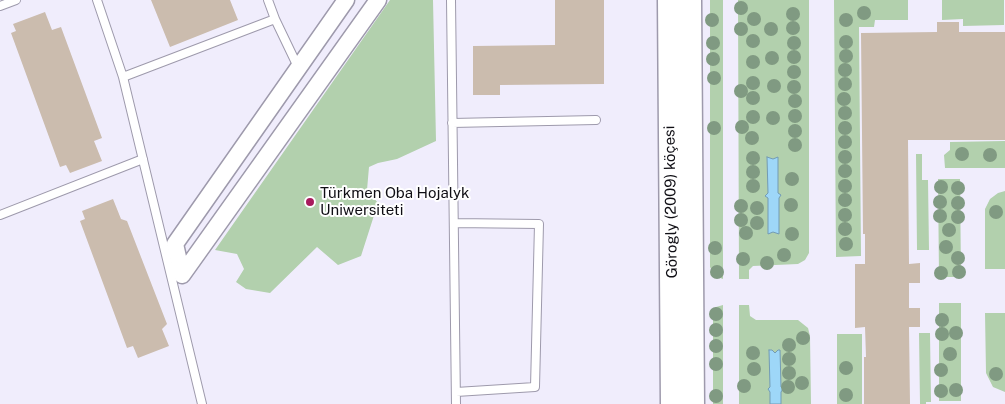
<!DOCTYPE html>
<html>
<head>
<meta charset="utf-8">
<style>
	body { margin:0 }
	canvas { display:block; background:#f0edfc }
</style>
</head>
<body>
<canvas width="1005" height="404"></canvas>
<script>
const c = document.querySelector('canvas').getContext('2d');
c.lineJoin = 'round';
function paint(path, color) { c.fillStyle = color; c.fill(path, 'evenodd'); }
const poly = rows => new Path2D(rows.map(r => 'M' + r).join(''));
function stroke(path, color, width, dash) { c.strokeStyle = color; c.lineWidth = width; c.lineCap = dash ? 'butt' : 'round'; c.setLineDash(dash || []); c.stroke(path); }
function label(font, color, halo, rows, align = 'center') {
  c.font = font + ' "Public Sans",sans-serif'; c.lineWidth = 4; c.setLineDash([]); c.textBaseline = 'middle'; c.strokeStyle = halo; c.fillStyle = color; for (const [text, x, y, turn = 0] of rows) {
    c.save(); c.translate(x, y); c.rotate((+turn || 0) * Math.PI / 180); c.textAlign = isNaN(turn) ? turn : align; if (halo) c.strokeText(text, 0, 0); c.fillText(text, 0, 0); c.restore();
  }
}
paint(poly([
	[390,0,433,0,436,141,397,159,378,163,369,167,367,190,378,203,361,256,338,265,317,247,270,293,246,289,236,282,244,269,237,254,215,250],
	[710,0,723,0,723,279,715,276,710,267],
	[738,0,809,0,809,253,805,260,798,264,753,266,749,270,749,279,739,279],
	[834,0,908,0,908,20,875,20,874,27,859,27,861,256,836,257],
	[942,0,1004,0,1004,25,963,26,963,19,942,20],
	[1005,141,1005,168,945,168,944,155,950,150,950,142],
	[916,154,922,154,922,180,928,180,929,250,917,250],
	[938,179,960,179,961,277,939,277],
	[1005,191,1005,269,985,269,985,209,990,199,998,193],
	[939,303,961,303,961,401,939,401],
	[723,305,723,404,713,404,713,309,716,307],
	[739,305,749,305,750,316,756,320,798,320,808,328,810,336,811,404,739,404],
	[985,313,1005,313,1005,392,993,387,986,373],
	[919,333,930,333,931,402,926,402,926,404,920,404],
	[837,334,862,334,862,404,837,404]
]), '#b2d0ad');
const water = poly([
	[767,157,773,159,778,157,778,193,781,195,779,198,779,234,773,232,768,234,768,198,765,196,768,193,767,157],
	[769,350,772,350,775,353,778,350,780,350,781,387,783,389,781,392,781,404,770,404,770,392,768,389,770,387,769,350]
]);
paint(water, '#9ed7f8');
stroke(water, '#739bb4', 1);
paint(poly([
	[151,0,230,0,238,20,170,47],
	[555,0,604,0,604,84,500,85,500,95,473,95,473,46,555,45],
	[45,12,52,30,61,27,102,138,94,141,102,161,70,173,66,165,60,167,11,33,16,31,13,24],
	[937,22,959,22,959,32,1005,32,1005,140,908,140,909,264,920,263,920,283,909,283,909,308,920,308,920,327,909,327,910,404,864,404,864,357,866,357,865,327,855,328,855,264,865,264,865,234,863,234,861,33,937,32],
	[113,199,121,219,127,221,167,324,162,329,169,346,138,358,133,346,127,348,80,221,85,219,82,211]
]), '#cbbcae');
const lane = poly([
	[97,0,123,77,202,404],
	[451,0,456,404],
	[0,6,16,0],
	[275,19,298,67],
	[123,77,275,19,268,0],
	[452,123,596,120],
	[0,215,143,159],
	[454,223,539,224,535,387,456,392]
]);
const street = poly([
	[346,0,175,244,182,275,378,0]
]);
const secondary = poly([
	[669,0,672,404],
	[690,0,693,404]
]);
stroke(lane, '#9e9aac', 10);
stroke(street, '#9e9aac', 19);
stroke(secondary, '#9e9aac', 25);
stroke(lane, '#fff', 8);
stroke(street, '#fff', 16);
stroke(secondary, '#fff', 22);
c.fillStyle = '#809a82';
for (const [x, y] of [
	[741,8],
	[864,13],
	[793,14],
	[754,19],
	[712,20],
	[846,20],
	[793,28],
	[741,29],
	[771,29],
	[753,41],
	[846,42],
	[713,43],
	[794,43],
	[846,56],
	[794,57],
	[772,58],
	[713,59],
	[753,62],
	[845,70],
	[794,72],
	[714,78],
	[753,83],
	[845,84],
	[774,86],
	[794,87],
	[741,91],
	[753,98],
	[844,99],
	[795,101],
	[845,113],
	[795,116],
	[753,117],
	[773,118],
	[742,127],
	[714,128],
	[845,128],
	[795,131],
	[752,138],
	[845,142],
	[795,145],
	[962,154],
	[990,155],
	[845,157],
	[753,158],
	[845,171],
	[753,172],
	[792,179],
	[753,186],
	[845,186],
	[941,187],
	[958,188],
	[845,200],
	[940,202],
	[958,203],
	[791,205],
	[741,206],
	[757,208],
	[996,212],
	[845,215],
	[940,216],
	[958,217],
	[741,220],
	[757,223],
	[845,229],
	[949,230],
	[746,233],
	[792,234],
	[846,244],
	[946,247],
	[715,248],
	[784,255],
	[958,258],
	[743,259],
	[767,263],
	[717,272],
	[959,272],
	[941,273],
	[716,314],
	[942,320],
	[716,330],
	[956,333],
	[942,334],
	[803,338],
	[789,345],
	[716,346],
	[753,353],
	[950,354],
	[789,359],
	[716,364],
	[846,368],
	[754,369],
	[941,370],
	[789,373],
	[996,374],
	[802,383],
	[744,386],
	[788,387],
	[956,390],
	[941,391],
	[846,395],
	[716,396]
]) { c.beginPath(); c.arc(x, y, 7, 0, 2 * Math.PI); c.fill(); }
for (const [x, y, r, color] of [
	[310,202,5,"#a81b5d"]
]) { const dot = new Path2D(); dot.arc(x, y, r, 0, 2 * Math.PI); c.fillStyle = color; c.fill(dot); stroke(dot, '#fff', 2); }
label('15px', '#0f0e14', '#fff', [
	["Türkmen Oba Hojalyk",320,193],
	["Uniwersiteti",320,210]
], 'left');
label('15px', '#0f0e14', '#fff', [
	["Görogly (2009) köçesi",671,202,-91]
]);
</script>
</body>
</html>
